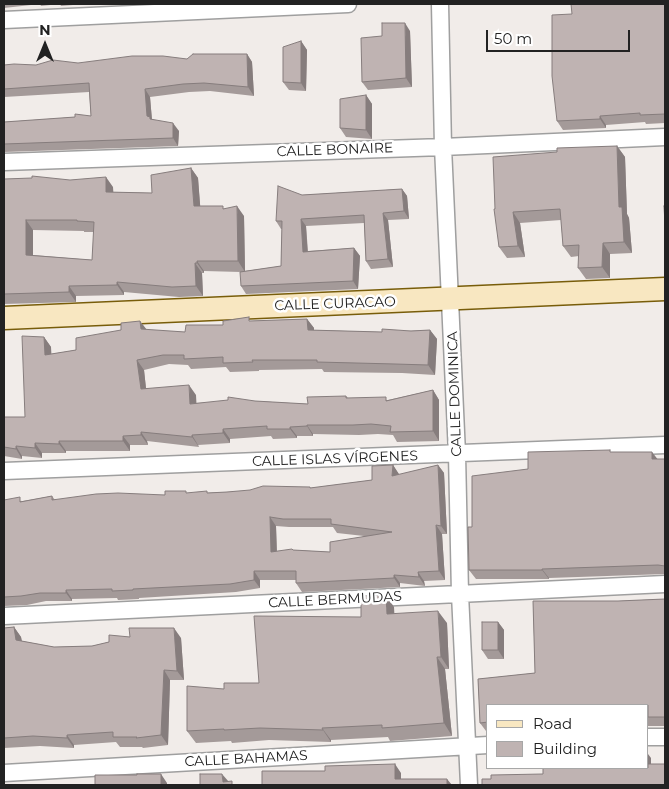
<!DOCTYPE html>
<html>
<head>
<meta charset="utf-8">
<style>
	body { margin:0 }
	#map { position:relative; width:669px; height:789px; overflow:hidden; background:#f1ece9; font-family:Montserrat,sans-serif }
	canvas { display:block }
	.frame { position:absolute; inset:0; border:5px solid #222; pointer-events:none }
	.legend { position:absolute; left:486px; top:704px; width:162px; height:65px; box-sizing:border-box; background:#fff; border:1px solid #a7a7a7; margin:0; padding:6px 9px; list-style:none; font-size:15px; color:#222 }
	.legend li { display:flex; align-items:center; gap:10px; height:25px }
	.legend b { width:25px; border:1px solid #a7a7a7 }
	.north { position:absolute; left:20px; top:20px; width:50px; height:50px; -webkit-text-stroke:4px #fff; paint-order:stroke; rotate:0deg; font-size:14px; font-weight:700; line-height:20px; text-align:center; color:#222 }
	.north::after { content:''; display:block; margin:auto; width:18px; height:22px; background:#222; clip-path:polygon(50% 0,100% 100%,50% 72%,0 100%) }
	.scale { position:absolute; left:486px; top:30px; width:144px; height:22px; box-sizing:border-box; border:2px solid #222; border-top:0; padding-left:6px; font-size:15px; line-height:18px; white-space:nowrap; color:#222; -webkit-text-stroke:4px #fff; paint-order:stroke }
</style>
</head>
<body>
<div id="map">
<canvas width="669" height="789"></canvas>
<div class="frame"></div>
<ul class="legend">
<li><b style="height:6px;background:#f8e7c1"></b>Road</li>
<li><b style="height:14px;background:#bfb3b2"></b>Building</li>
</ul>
<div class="north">N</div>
<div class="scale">50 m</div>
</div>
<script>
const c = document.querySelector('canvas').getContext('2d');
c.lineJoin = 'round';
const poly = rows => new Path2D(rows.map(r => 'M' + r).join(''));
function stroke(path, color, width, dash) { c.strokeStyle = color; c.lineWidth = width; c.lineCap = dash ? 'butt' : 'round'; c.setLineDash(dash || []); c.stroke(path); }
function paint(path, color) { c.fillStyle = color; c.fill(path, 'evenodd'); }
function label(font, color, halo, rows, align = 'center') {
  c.font = font + ' Montserrat,sans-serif'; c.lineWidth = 5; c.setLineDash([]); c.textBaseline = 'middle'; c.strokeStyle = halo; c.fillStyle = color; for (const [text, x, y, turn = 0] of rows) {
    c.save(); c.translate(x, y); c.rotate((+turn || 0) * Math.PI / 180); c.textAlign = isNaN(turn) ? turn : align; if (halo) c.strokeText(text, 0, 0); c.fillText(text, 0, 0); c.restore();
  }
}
const minor = poly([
	[440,4,443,147,457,454,460,594,469,785],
	[4,20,348,4],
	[4,162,443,147,665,137],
	[4,471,665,445],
	[4,616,665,584],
	[648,737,665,737],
	[4,773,488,745]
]);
const secondary = poly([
	[4,318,665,289]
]);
stroke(minor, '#9f9f9f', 19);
stroke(secondary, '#785d0a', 25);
stroke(minor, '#fff', 16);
stroke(secondary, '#f8e7c1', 22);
paint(poly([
	[4,4,85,4,61,6,60,4,41,6,40,4,4,8],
	[103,4,120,4,104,5],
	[665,4,665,123,646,124,645,122,606,125,606,128,563,130,557,121,572,14],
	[410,31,412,87,368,90,362,82],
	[301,41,307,50,306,91,289,90,283,82],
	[247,54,252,62,254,96,210,91,189,92,150,97,152,119,179,131,178,146,4,152,4,122,91,116,89,92,4,97,4,65,36,65,187,59],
	[366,95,372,104,372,139,346,137,340,128],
	[617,146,625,157,627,214,629,218,632,253,610,254,610,278,586,279,578,268,579,256,571,257,563,246,561,220,520,223,525,257,507,258,499,247,495,209,557,152],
	[191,168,198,178,200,206,225,209,244,216,245,271,281,266,282,229,281,229,276,221,302,195,402,189,407,196,409,219,388,220,393,267,371,269,366,261,364,223,306,226,308,251,354,248,360,256,358,289,246,294,241,286,241,272,204,271,204,273,202,273,203,296,179,297,124,292,124,295,76,296,76,302,4,304,4,179,113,187,113,192,152,193],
	[33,230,84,231,84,232,94,232,92,260,33,255],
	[307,319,314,328,314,330,382,332,430,330,437,339,435,375,402,373,324,372,322,369,259,370,259,371,230,372,226,367,191,369,188,365,169,364,144,370,146,388,196,395,196,403,255,401,308,404,346,396,348,398,388,400,433,390,439,400,439,441,397,442,393,435,378,434,359,435,313,434,313,436,297,436,297,438,273,439,271,436,230,439,230,443,198,445,199,447,147,441,148,445,130,445,130,451,66,451,66,453,42,453,42,458,22,456,22,459,4,456,4,417,25,417,44,337,51,347,51,354,76,350,121,330,140,321,146,330,185,332,251,321],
	[611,452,657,459,665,459,665,574,549,578,549,579,476,579,469,570,472,527,528,469],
	[393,465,399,475,438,465,444,473,447,534,442,534,445,580,424,581,425,586,400,583,400,587,302,592,296,583,296,580,260,580,260,588,236,592,139,598,139,599,118,600,117,598,72,599,72,601,46,601,27,605,4,606,4,500,23,501,52,496,55,500,311,488,372,480],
	[276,526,289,527,333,527,337,533,364,536,330,552,294,550,277,551],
	[665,599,665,726,648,726,648,705,488,705,488,731,486,731,480,723,478,679,535,673,533,601,618,601],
	[394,607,394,614,447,623,449,669,445,669,452,736,390,741,388,737,331,740,331,742,269,740,232,743,231,741,196,743,187,731,224,689,259,683,361,617],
	[498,622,504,630,504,659,488,659,482,650],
	[14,627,21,637,22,641,54,647,92,646,130,637,181,638,184,680,170,680,168,745,143,748,142,747,120,747,116,742,74,745,74,748,40,746,4,748,4,628]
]), '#a49a99');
paint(poly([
	[405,23,410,31,412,87,406,78],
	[301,41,307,50,306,91,301,83],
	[247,54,252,62,254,96,248,87],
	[145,89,150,97,152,121,147,116],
	[366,95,372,104,372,139,366,130],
	[600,116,606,125,606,128,600,119],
	[173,123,179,131,178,146,173,138],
	[617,146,625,157,627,214,629,218,632,253,624,242,619,207],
	[191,168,198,178,201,216,194,206],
	[106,177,113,187,114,202,106,192],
	[402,189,407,196,409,219,404,211],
	[237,206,244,216,245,272,238,261],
	[513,212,520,223,525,257,518,246],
	[383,213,388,220,393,267,388,259],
	[301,219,306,226,308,260,303,252],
	[26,220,33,230,33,265,26,255],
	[603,243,610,254,610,278,602,267],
	[354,248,360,256,358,289,353,281],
	[197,261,204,271,204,273,197,263],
	[195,263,202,273,203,296,196,286],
	[117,282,124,292,124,295,117,285],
	[69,286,76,296,76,302,69,292],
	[307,319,314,328,314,340,308,330],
	[140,321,147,330,141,329],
	[430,330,437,339,435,375,428,365],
	[44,337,51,347,52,364,45,355],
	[137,360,144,370,147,398,141,389],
	[189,385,196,395,197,414,190,404],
	[433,390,439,400,439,441,433,431],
	[307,425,313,434,313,436,307,426],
	[290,427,297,436,297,438,290,429],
	[223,429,230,439,230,443,223,433],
	[141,432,147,441,148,445,141,435],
	[192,435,198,445,199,447,192,437],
	[123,436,130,445,130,451,123,441],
	[59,441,66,451,66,453,59,444],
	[35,443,42,453,42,458,35,448],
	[16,446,22,456,22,459,16,449],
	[652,452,659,461,652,459],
	[393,465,399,474,398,485,392,476],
	[438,465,444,473,447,534,441,526],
	[270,517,276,526,277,561,271,552],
	[436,525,442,534,445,580,439,571],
	[542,569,549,578,549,579,542,570],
	[254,571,260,580,260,588,254,580],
	[418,572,424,581,425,586,419,577],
	[394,575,400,583,400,587,394,578],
	[66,590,72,599,72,601,66,593],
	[386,595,394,607,395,626,387,614],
	[438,611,447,623,449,669,441,657],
	[498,622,504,630,504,659,498,650],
	[14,627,21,637,23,650,16,640],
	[174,628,181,638,184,680,177,671],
	[437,657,445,669,452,736,444,723],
	[164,670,170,680,168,745,161,735],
	[322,728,331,740,331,742,323,730],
	[67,735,74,745,74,748,67,738],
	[648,754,651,758,651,774,648,768],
	[395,764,401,773,401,785,395,779],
	[161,774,167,783,167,785,161,785],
	[222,774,229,782,223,782],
	[447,779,452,785,447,785]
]), '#867d7d');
const building = poly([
	[571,4,665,4,665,114,640,115,640,113,600,116,600,119,557,121,552,76,552,15,572,14,571,4],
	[382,23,405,23,406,78,362,82,361,38,382,36,382,23],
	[301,41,301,83,283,82,283,47,301,41],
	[193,54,247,54,248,87,204,83,183,84,145,89,147,116,150,117,150,119,173,123,173,138,4,144,4,122,75,117,75,114,91,116,89,83,4,89,4,65,14,64,36,65,53,60,78,63,132,56,163,56,187,59,193,54],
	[366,95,366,130,340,128,340,99,366,95],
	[617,146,619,207,622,207,624,242,603,243,602,267,578,268,579,245,563,246,560,209,513,212,518,246,499,247,494,209,495,209,493,157,557,152,557,148,617,146],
	[191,168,194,206,223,206,223,209,237,206,238,261,197,261,197,263,195,263,196,286,172,287,117,282,117,285,69,286,69,292,4,294,4,179,32,178,32,176,70,180,106,177,106,192,152,193,151,175,191,168],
	[26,220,77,220,77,221,94,222,92,260,26,255,26,220],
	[278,186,302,195,402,189,404,211,383,213,388,259,366,261,364,215,301,219,303,252,354,248,353,281,241,286,240,272,281,266,282,221,276,221,278,186],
	[664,206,665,206,665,224,664,206],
	[249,317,249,321,307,319,308,330,382,332,382,329,411,331,430,330,428,365,395,364,317,362,317,360,252,360,253,362,223,363,223,357,184,359,184,355,163,355,137,360,141,389,189,385,190,404,228,400,228,397,255,401,308,404,307,397,346,396,346,398,386,397,386,401,433,390,433,431,390,432,391,426,371,424,353,425,307,425,307,426,290,427,290,429,267,429,267,426,223,429,223,433,192,435,192,437,141,432,141,435,123,436,123,441,59,441,59,444,35,443,35,448,16,446,16,449,4,447,4,417,25,417,22,336,44,337,45,355,76,350,76,338,121,330,121,323,140,321,141,329,185,332,186,325,223,325,223,321,249,317],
	[610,450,610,452,652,452,652,459,665,459,665,566,658,565,542,569,542,570,469,570,468,527,472,527,472,476,528,469,528,452,610,450],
	[393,465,392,476,438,465,441,526,436,525,439,571,418,572,419,577,394,575,394,578,296,583,296,571,254,571,254,580,230,584,133,589,133,590,112,591,112,589,66,590,66,593,40,593,21,596,4,597,4,500,20,497,20,502,52,496,52,500,96,494,118,493,165,495,165,491,186,491,186,493,207,491,207,493,227,492,250,490,263,486,310,487,310,488,372,480,372,466,393,465],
	[270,517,283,519,331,519,331,524,392,532,330,542,330,552,293,550,292,549,271,552,270,517],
	[386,595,387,614,438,611,441,657,437,657,444,723,382,728,382,725,322,728,323,730,260,728,224,730,224,729,187,731,187,686,224,689,224,683,259,683,254,616,361,617,361,596,386,595],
	[665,599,665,717,648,717,648,705,488,705,488,722,480,723,478,679,535,673,533,601,618,601,665,599],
	[482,622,498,622,498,650,482,650,482,622],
	[14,627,16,640,54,647,92,646,109,642,109,635,130,637,129,628,174,628,177,671,164,670,161,735,136,738,137,737,113,737,113,732,67,735,67,738,33,736,4,738,4,628,14,627],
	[395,764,395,779,447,779,447,785,262,785,262,771,325,771,325,766,395,764],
	[648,764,665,764,665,785,482,785,482,779,491,779,491,775,543,774,543,768,648,768,648,764],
	[137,774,161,774,161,785,95,785,95,775,137,775,137,774],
	[200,774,222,774,223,782,232,781,232,785,200,785,200,774]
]);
paint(building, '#bfb3b2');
stroke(building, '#867d7d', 1);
label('14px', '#222', '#fff', [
	["CALLE BONAIRE",335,150,-2],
	["CALLE CURACAO",335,304,-2],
	["CALLE DOMINICA",455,394,-92],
	["CALLE ISLAS VÍRGENES",335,459,-2],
	["CALLE BERMUDAS",335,600,-3],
	["CALLE BAHAMAS",246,759,-3]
]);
</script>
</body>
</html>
